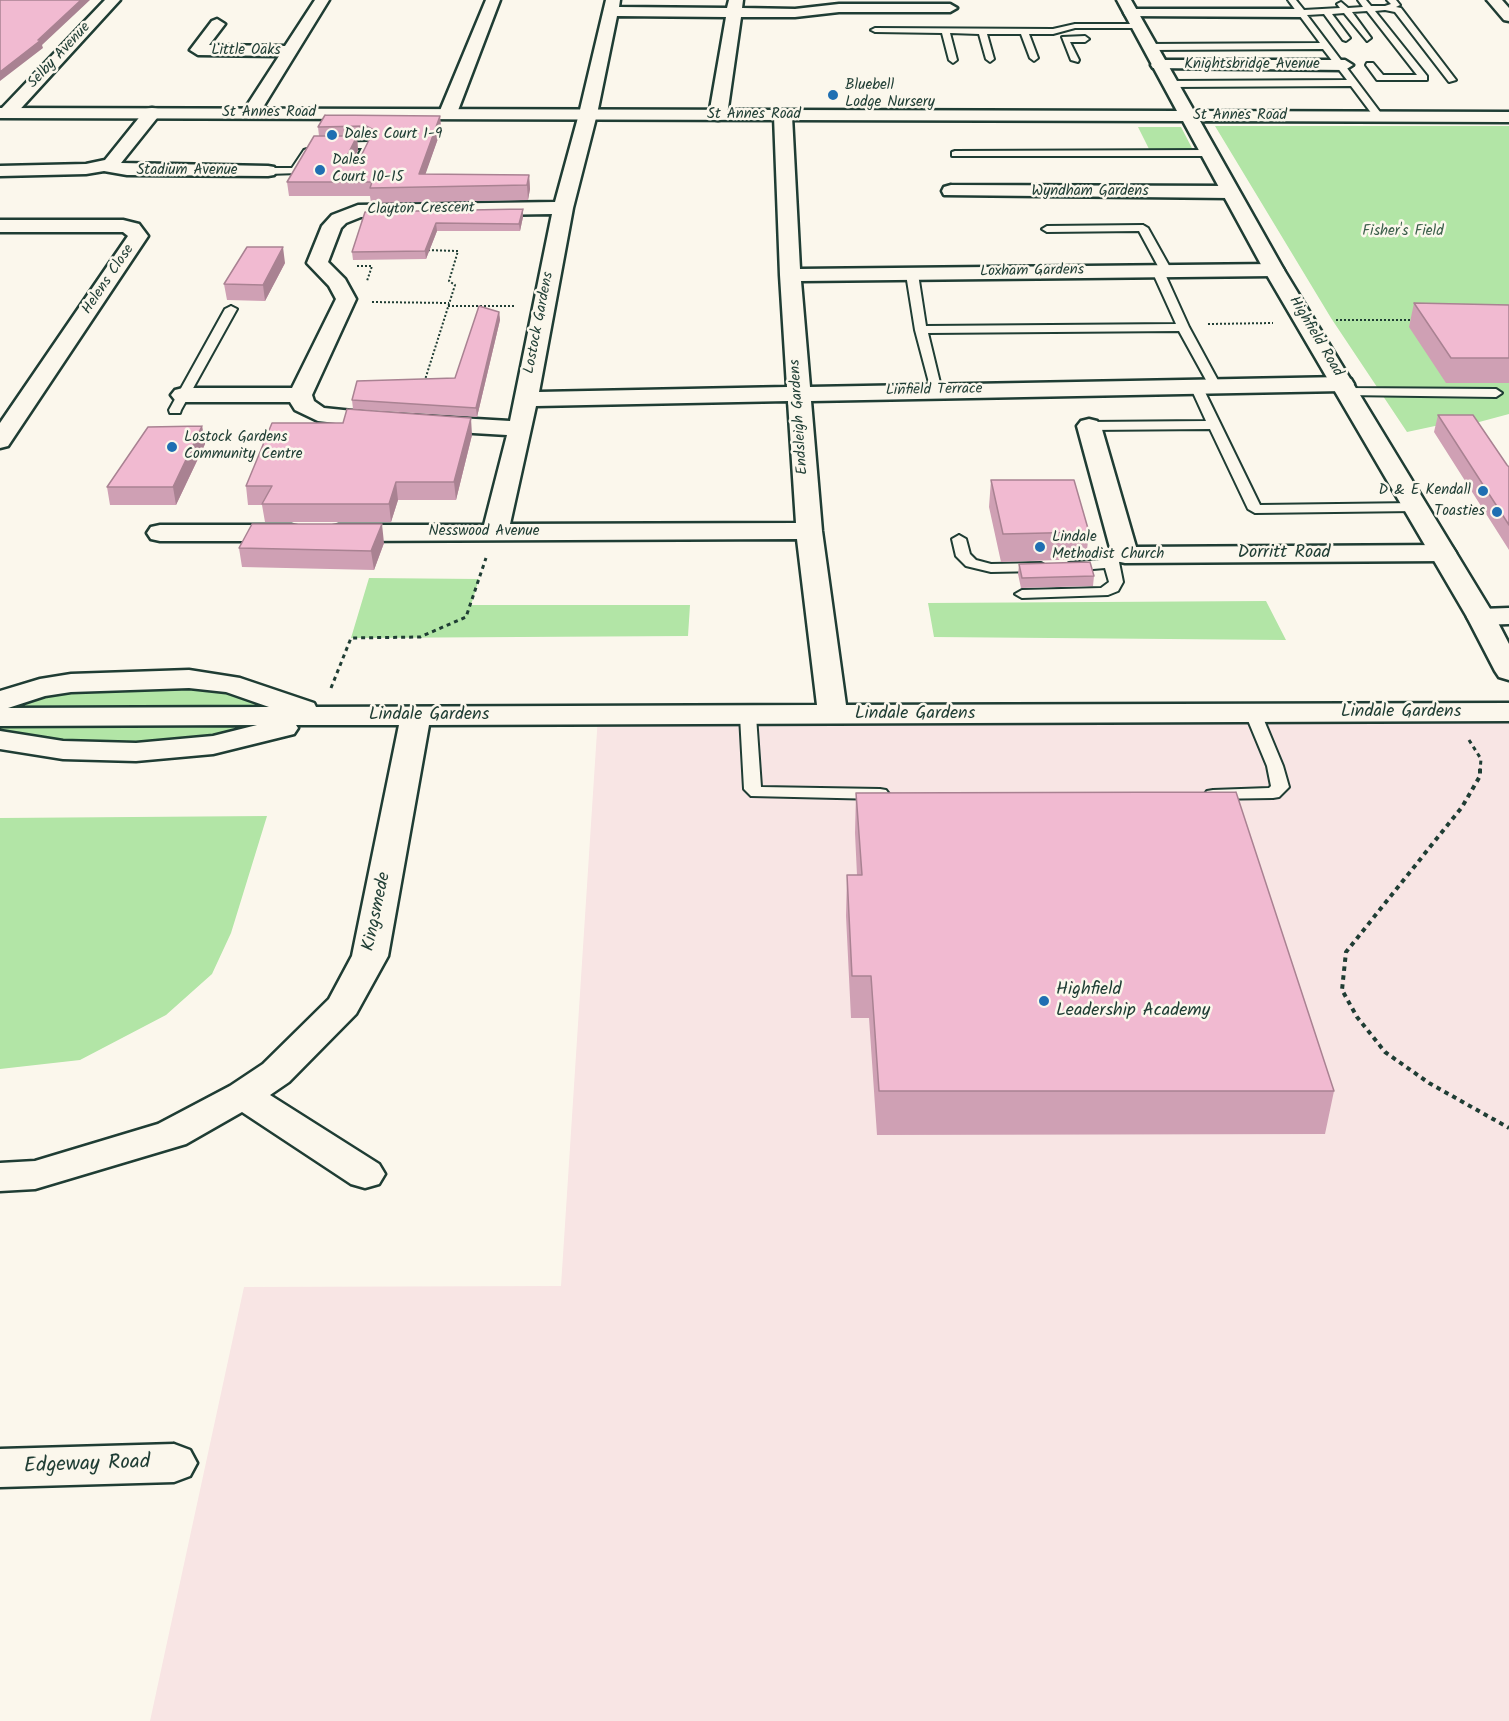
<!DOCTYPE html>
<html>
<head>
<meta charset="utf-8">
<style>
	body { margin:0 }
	canvas { display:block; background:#fbf7ec }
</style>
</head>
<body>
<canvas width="1509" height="1721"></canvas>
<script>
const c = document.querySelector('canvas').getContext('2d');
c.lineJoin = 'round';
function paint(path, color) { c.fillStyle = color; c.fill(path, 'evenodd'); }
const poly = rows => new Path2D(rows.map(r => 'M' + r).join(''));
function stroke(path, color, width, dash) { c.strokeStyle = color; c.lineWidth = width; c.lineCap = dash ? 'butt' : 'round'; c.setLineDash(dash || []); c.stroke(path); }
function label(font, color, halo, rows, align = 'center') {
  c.font = font + ' Kalam,sans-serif'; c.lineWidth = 5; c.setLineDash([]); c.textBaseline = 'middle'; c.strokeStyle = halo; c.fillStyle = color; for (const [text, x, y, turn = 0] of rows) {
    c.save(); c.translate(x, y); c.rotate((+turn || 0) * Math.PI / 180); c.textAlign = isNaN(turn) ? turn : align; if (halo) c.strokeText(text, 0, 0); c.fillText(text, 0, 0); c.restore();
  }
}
paint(poly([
	[1509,712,1509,1721,150,1721,244,1287,561,1286,598,716]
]), '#f8e5e4');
paint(poly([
	[1215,126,1509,126,1509,414,1468,425,1435,426,1407,432,1331,318],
	[1138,127,1181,127,1193,150,1150,151],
	[369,578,479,579,471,605,690,605,688,636,351,638],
	[1266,601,1286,640,934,637,928,603],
	[189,679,297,707,0,707,0,701,40,688],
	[291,725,179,749,0,740,0,726],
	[267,816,231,933,212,974,166,1015,80,1060,0,1069,0,818]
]), '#b2e5a6');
const lane = poly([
	[1288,0,1296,0,1304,10,1340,8,1337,4,1341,2,1348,8,1363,7,1358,0,1366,0,1371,6,1385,6,1391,4,1387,0,1396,0,1400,5,1396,7,1401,8,1456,80,1449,82,1395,12,1385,10,1375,11,1427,76,1427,80,1377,80,1366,65,1367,63,1373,63,1383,75,1417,75,1367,11,1352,12,1371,38,1367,41,1344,13,1332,14,1350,38,1346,41,1343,40,1324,14,1307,15,1383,116,1378,119,1375,118,1351,86,1171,87,1167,84,1171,81,1347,80,1323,49,1149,50,1145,47,1149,44,1320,43,1288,0],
	[1075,24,1138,24,1142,26,1138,28,1075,28,1053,34,1029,34,1038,58,1034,61,1030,58,1021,34,987,34,994,59,990,62,986,59,979,34,950,33,957,60,953,63,949,60,942,33,875,32,871,30,875,28,1053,29,1075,24],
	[1062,37,1085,36,1089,39,1085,42,1070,42,1079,60,1078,62,1071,60,1062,37],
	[330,143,368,142,373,145,364,163,359,166,354,163,362,148,333,148,328,145,330,143],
	[307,149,312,152,299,173,268,174,263,171,268,168,292,168,304,150,307,149],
	[955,151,1209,150,1214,153,1209,156,952,156,952,152,955,151],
	[1143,225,1148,228,1172,271,1165,274,1189,327,1221,386,1219,389,1211,389,1179,331,928,333,942,391,940,394,932,394,915,330,906,274,908,272,916,272,918,274,926,326,1176,324,1152,271,1159,268,1139,231,1047,232,1042,229,1047,226,1143,225],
	[231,306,237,309,181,410,180,413,170,413,169,410,225,309,231,306],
	[1196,382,1202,386,1260,505,1415,503,1422,507,1415,511,1255,513,1248,509,1210,429,1089,430,1083,426,1089,422,1206,421,1190,386,1196,382],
	[1348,388,1496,389,1502,393,1496,397,1344,395,1342,392,1344,389,1348,388],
	[959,535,966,539,970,554,976,560,991,564,1041,563,1048,567,1041,571,991,572,966,566,956,556,952,539,959,535],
	[1125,551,1132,555,1119,562,1123,582,1118,591,1108,595,1022,598,1015,594,1022,590,1101,588,1109,582,1105,568,1069,571,1062,567,1069,563,1100,560,1125,551],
	[1253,708,1261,713,1283,766,1289,787,1279,797,1273,798,1207,799,1204,795,1207,791,1213,790,1269,788,1271,786,1267,766,1245,713,1253,708],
	[748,711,756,716,761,787,880,789,886,790,889,794,886,798,880,799,751,796,744,789,740,716,748,711]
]);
const street = poly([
	[105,0,120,0,13,117,1,117,1,109,105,0],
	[315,0,329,0,257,117,245,117,242,113,279,56,198,55,190,50,212,21,217,19,225,24,209,45,285,46,315,0],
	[486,0,500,0,457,113,454,117,442,117,439,113,486,0],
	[606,0,620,0,619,7,727,8,729,0,743,0,742,8,795,9,839,4,950,4,957,8,950,12,839,12,795,17,741,17,727,115,724,119,718,120,712,119,709,115,726,17,617,16,597,114,573,208,539,392,787,387,780,275,774,116,777,112,783,111,789,112,792,116,800,269,1274,264,1281,266,1284,270,1281,274,1274,276,801,281,810,387,1343,377,1351,379,1354,384,1351,389,1343,391,811,401,822,531,846,705,1509,703,1509,721,429,725,388,956,356,1014,289,1082,270,1095,379,1164,385,1174,379,1184,365,1188,351,1184,242,1112,186,1144,35,1189,0,1191,0,1163,35,1161,158,1124,230,1086,263,1064,329,999,352,956,399,725,296,725,298,728,294,734,213,754,136,761,63,759,0,749,0,731,63,741,136,743,213,736,257,725,0,726,0,691,40,679,71,674,189,670,240,678,314,703,316,707,817,705,797,539,339,541,330,539,326,533,330,527,339,525,484,525,507,435,372,427,318,421,295,410,290,402,183,402,175,400,171,395,175,390,183,388,292,388,336,299,329,286,307,263,322,226,332,215,358,205,555,202,579,114,606,0],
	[552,214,510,421,372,413,324,408,314,401,312,395,356,299,345,279,328,262,341,228,346,223,361,217,552,214],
	[788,401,796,523,510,524,536,406,788,401],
	[189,688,226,692,269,707,8,708,45,696,71,692,189,688],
	[1487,0,1502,0,1509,8,1509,21,1504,20,1487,0],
	[1131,9,1301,9,1308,13,1301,17,1126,16,1124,13,1126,10,1131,9],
	[1159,60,1345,60,1353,65,1345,70,1153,68,1151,65,1153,62,1159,60],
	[152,108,158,109,161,113,121,163,268,166,274,167,277,171,274,175,268,176,127,175,104,171,86,174,0,176,0,166,86,164,105,160,146,109,152,108],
	[951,185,1230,186,1237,188,1239,192,1237,196,1230,198,944,195,942,191,944,187,951,185],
	[0,220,123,220,139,224,148,236,8,446,0,448,0,423,128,236,123,232,0,232,0,220],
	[1089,419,1097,421,1101,426,1136,547,1443,545,1452,547,1456,553,1452,559,1443,561,1125,563,1116,561,1112,555,1077,426,1081,421,1089,419],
	[160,525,291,525,300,527,304,533,300,539,291,541,160,541,151,539,147,533,151,527,160,525],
	[1509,608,1509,624,1481,625,1471,623,1467,617,1471,611,1481,609,1509,608],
	[174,1444,190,1450,197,1463,190,1476,174,1482,0,1487,0,1449,174,1444]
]);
const secondary = poly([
	[1117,0,1131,0,1194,111,1509,112,1509,122,1200,121,1284,270,1495,617,1509,644,1509,680,1499,677,1495,671,1467,617,1264,270,1183,121,0,118,0,108,1177,111,1117,0]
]);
stroke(lane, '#1f3d34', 4);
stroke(street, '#1f3d34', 5);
stroke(secondary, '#1f3d34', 5);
stroke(poly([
	[424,250,458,251,449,281,455,285,424,383],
	[357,266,372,266,367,281],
	[372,302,449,303],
	[448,306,516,306],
	[1336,320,1415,320],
	[1208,324,1273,323]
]), '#1f3d34', 2, [2, 2]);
stroke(poly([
	[331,688,351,638,420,637,466,617,486,558],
	[1469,740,1481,759,1480,771]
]), '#1f3d34', 3, [4, 4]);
stroke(poly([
	[1480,769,1480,776,1462,807,1346,952,1342,990,1357,1017,1385,1052,1429,1083,1509,1128]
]), '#1f3d34', 4, [4.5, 4.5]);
paint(lane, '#fbf7ec');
paint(street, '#fbf7ec');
paint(secondary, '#fbf7ec');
paint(poly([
	[440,116,441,130,425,174,529,175,530,189,528,200,371,203,370,196,289,196,287,182,319,136,318,127],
	[357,140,369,140,359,160,354,159,358,150],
	[365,212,523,217,520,231,437,231,426,259,353,260,352,252],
	[285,263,265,301,227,300,224,284],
	[1414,303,1509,305,1509,383,1446,383,1409,327],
	[499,312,500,320,477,417,353,409,352,400,455,378],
	[1438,415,1509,467,1509,550,1434,432],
	[202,426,205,444,176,505,110,505,107,487],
	[472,435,456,500,398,500,391,522,265,522,262,505,248,505,246,486],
	[991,480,1089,532,1086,559,1001,562,989,507],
	[384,543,374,570,242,567,239,548],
	[1019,564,1094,576,1093,586,1021,588,1018,574],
	[856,793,1334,1091,1325,1134,877,1135,869,1018,851,1018,846,916,847,875,857,875,855,833]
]), '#cfa0b4');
paint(poly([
	[81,0,90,0,42,45,43,48,0,81,0,72,38,40],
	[440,116,441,130,421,187,419,174],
	[357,136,358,150,348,172,346,158],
	[529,175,530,189,528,200,527,185],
	[523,209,523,217,520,231,519,224],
	[436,223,437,231,426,259,425,251],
	[283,247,285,263,265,301,263,285],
	[499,312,500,320,477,417,476,408],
	[471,418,472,435,456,500,454,482],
	[202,426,205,444,176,505,173,487],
	[396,482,398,500,391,522,389,504],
	[382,524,384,543,374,570,371,551]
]), '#a98292');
const building = poly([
	[0,0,81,0,38,40,41,40,0,72,0,0],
	[325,115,440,116,419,174,529,175,527,185,370,188,372,182,287,182,314,136,357,136,346,158,359,160,374,130,366,126,318,127,325,115],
	[523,209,519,224,436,223,425,251,352,252,365,212,523,209],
	[247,247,283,247,263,285,224,284,247,247],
	[1414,303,1509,305,1509,358,1451,358,1414,303],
	[479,306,499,312,476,408,352,400,357,381,455,378,479,306],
	[347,409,471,418,454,482,396,482,389,504,262,504,272,486,246,486,272,423,343,423,347,409],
	[1438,415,1473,415,1507,465,1509,467,1509,525,1438,415],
	[202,426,173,487,107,487,148,427,202,426],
	[991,480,1074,480,1089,532,1003,534,991,480],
	[252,524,382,524,371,551,239,548,252,524],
	[1090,562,1094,576,1022,578,1019,564,1090,562],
	[1236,792,1334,1091,879,1091,871,976,852,976,847,875,862,875,856,793,1236,792]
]);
paint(building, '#f1bad1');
stroke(building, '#a98292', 1.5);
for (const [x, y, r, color] of [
	[833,95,6,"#1f6fb2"],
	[332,135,6,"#1f6fb2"],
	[320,170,6,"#1f6fb2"],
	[172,447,6,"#1f6fb2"],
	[1483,491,6,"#1f6fb2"],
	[1497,512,6,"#1f6fb2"],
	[1040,547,6,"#1f6fb2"],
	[1044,1001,6,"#1f6fb2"]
]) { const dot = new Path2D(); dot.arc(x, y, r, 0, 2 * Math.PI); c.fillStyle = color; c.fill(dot); stroke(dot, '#fbf7ec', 2); }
label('15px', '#1f3d34', '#fbf7ec', [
	["Little Oaks",246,51],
	["Selby Avenue",60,56,-47],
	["Knightsbridge Avenue",1252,65],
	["St Annes Road",269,113],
	["St Annes Road",754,115],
	["St Annes Road",1240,116],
	["Stadium Avenue",187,171],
	["Wyndham Gardens",1090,192],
	["Clayton Crescent",421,210,-1],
	["Loxham Gardens",1032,272,-1],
	["Helens Close",109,280,-56],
	["Lostock Gardens",540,323,-79],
	["Highfield Road",1315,337,59],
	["Linfield Terrace",934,391,-1],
	["Endsleigh Gardens",800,417,-94],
	["Nesswood Avenue",484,532]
]);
label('15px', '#1f3d34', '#fbf7ec', [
	["Bluebell",845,86],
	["Lodge Nursery",845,103],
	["Dales Court 1-9",344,135],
	["Dales",332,161],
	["Court 10-15",332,178],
	["Lostock Gardens",184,438],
	["Community Centre",184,455],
	["D & E Kendall",1471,491,"right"],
	["Toasties",1485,512,"right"],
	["Lindale",1052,538],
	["Methodist Church",1052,555]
], 'left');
label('15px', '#3c5f4b', '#fbf7ec', [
	["Fisher's Field",1403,232]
]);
label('18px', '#1f3d34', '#fbf7ec', [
	["Dorritt Road",1284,554],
	["Lindale Gardens",1401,713],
	["Lindale Gardens",915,715],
	["Lindale Gardens",429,716],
	["Kingsmede",378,912,-78]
]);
label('18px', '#1f3d34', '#fbf7ec', [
	["Highfield",1056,991],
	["Leadership Academy",1056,1012]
], 'left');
label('21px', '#1f3d34', '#fbf7ec', [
	["Edgeway Road",87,1466,-2]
]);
</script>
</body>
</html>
